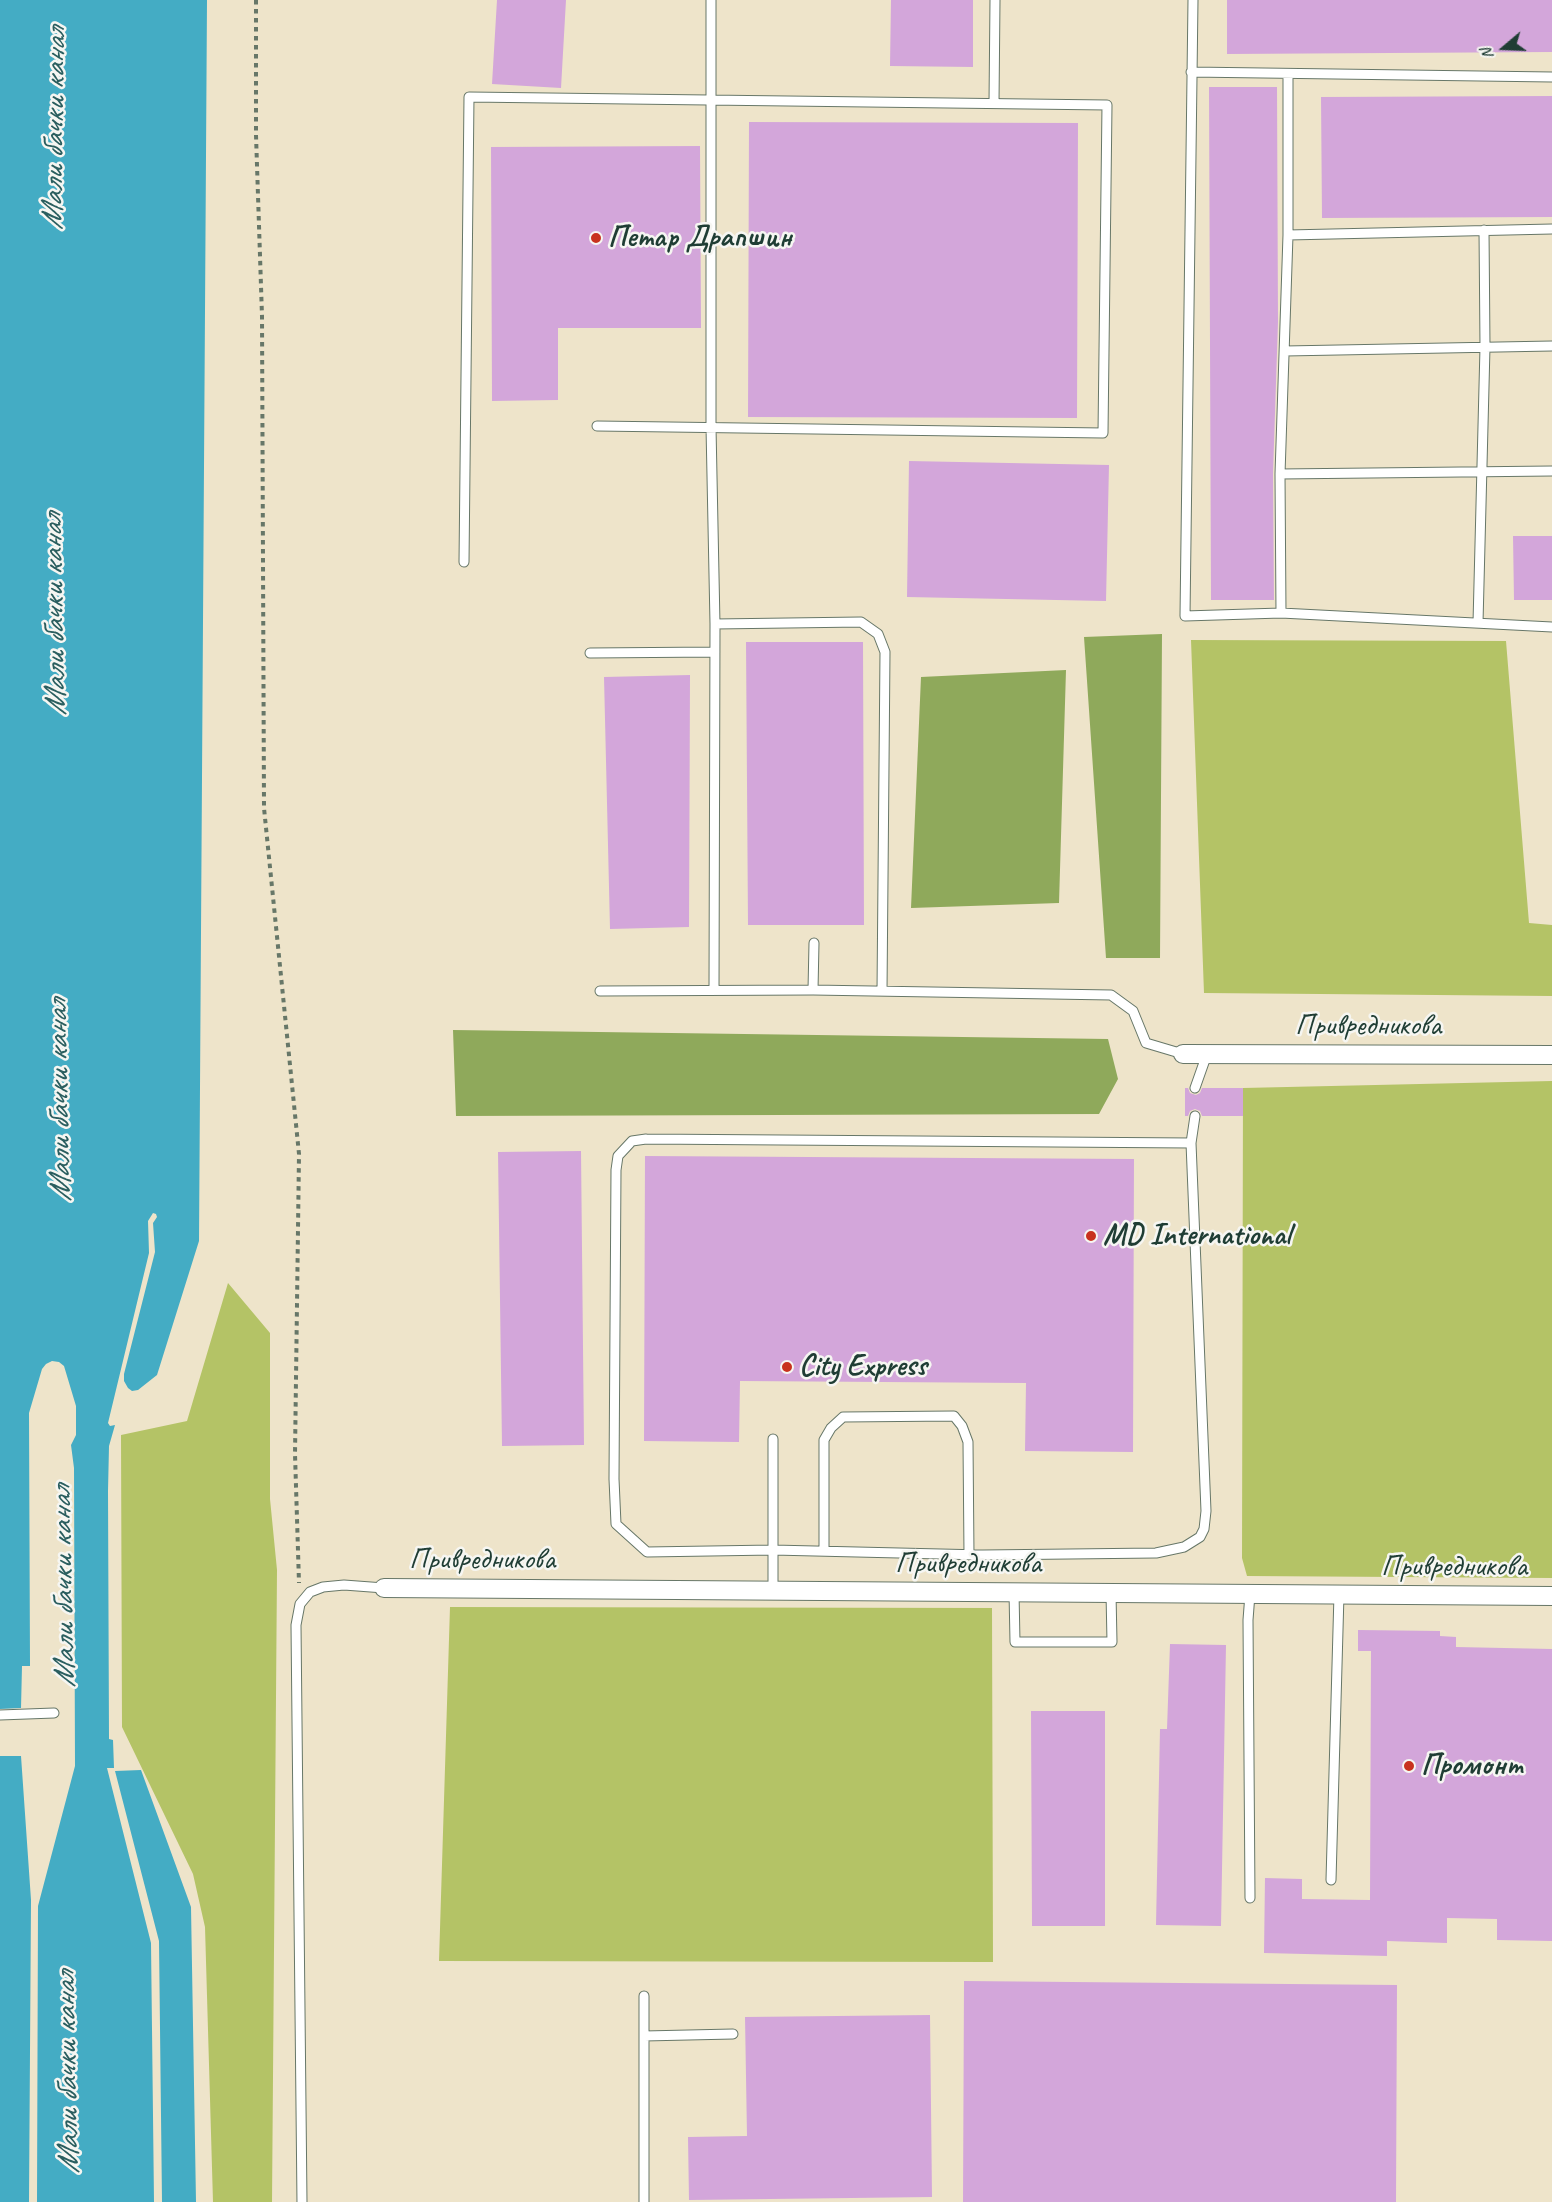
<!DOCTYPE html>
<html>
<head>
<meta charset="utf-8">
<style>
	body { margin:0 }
	#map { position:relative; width:1552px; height:2202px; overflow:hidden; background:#eee4ca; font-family:Caveat,sans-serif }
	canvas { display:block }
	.north { position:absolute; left:1474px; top:18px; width:60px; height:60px; -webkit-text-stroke:4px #f6f6f2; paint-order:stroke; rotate:251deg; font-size:16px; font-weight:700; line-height:24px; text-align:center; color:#1f3d34 }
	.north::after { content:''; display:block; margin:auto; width:21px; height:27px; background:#1f3d34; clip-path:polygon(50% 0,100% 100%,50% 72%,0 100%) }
</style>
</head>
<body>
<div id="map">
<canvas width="1552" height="2202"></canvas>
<div class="north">N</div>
</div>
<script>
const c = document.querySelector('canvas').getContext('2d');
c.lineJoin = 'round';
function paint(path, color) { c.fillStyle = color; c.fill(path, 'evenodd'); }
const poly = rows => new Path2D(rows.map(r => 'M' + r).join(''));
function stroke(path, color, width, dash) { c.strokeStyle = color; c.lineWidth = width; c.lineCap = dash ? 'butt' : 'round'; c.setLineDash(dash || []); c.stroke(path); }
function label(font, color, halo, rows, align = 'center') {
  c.font = font + ' Caveat,sans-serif'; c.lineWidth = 5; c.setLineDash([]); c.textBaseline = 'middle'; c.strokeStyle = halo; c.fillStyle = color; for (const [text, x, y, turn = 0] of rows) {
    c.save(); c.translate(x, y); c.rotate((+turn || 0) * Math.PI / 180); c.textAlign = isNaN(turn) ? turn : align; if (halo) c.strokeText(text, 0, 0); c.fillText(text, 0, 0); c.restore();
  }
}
paint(poly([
	[1191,640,1506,641,1529,923,1552,925,1552,996,1204,993],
	[1552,1081,1552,1578,1247,1576,1242,1558,1243,1088],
	[228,1283,270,1333,270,1499,277,1570,272,2202,213,2202,205,1927,193,1874,122,1727,121,1435,187,1421],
	[450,1607,992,1608,993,1962,439,1961]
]), '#b4c366');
paint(poly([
	[1162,634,1160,958,1106,958,1084,637],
	[1066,670,1059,903,911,908,921,677],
	[453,1030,1108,1039,1118,1079,1099,1114,456,1116]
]), '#8fa95b');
paint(poly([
	[0,0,207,0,199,1241,157,1375,138,1390,132,1391,128,1388,124,1381,124,1374,155,1252,153,1223,157,1217,156,1214,153,1213,148,1221,149,1253,108,1423,110,1426,115,1425,109,1446,108,1491,109,1739,113,1740,114,1768,107,1768,151,1943,154,2202,37,2202,38,1906,75,1766,74,1468,71,1445,76,1435,76,1406,64,1366,59,1362,52,1361,46,1364,42,1369,29,1413,30,1666,22,1666,21,1708,0,1709],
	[0,1756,21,1756,31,1900,29,2202,0,2202],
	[141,1770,191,1907,196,2202,162,2202,159,1941,115,1771]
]), '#44acc4');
paint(poly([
	[497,0,566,0,561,88,492,84],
	[891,0,973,0,973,67,890,66],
	[1227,0,1552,0,1552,52,1227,54],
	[1209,87,1277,87,1278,322,1273,474,1274,600,1211,600],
	[1552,96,1552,217,1322,218,1321,97],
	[749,122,1078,123,1077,418,748,417],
	[700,146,701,328,558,328,558,400,492,401,491,147],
	[909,461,1109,465,1106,601,907,597],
	[1513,536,1552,536,1552,600,1514,600],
	[746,642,863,642,864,925,748,925],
	[690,675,689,927,610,929,604,677],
	[1185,1088,1188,1088,1190,1093,1196,1095,1200,1093,1202,1088,1243,1088,1243,1116,1202,1116,1200,1111,1195,1109,1190,1111,1188,1116,1185,1116],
	[581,1151,584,1445,502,1446,498,1152],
	[645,1156,1134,1159,1133,1452,1025,1451,1026,1383,740,1381,739,1442,644,1441],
	[1358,1630,1440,1631,1440,1636,1456,1637,1456,1647,1552,1649,1552,1941,1497,1940,1497,1919,1447,1918,1447,1943,1387,1941,1387,1956,1264,1953,1265,1878,1302,1879,1302,1899,1370,1900,1371,1651,1358,1651],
	[1170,1644,1226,1645,1221,1926,1156,1925,1160,1729,1167,1729],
	[1031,1711,1105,1711,1105,1926,1032,1926],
	[964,1981,1397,1985,1396,2202,963,2202],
	[930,2015,932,2197,689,2200,688,2137,747,2136,745,2017]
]), '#d3a6da');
const lane = poly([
	[711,0,711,427,715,624,714,990],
	[1193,0,1185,616,1281,613],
	[1191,72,1552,77],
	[1288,74,1288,235,1280,474,1281,613,1552,627],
	[994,103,995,0],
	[1288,235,1552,229],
	[1285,351,1552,346],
	[1280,474,1552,471],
	[464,562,469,97,1107,105,1103,433,597,426],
	[1478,623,1485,347,1484,230],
	[715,624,861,622,878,634,885,652,882,991],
	[590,653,715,652],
	[813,990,814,943],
	[600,991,813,990,1111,995,1133,1011,1146,1043,1183,1054],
	[1195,1088,1207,1054],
	[646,1139,1191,1143,1206,1511,1204,1529,1200,1537,1184,1547,1156,1553,983,1555,773,1550,647,1552,616,1524,614,1479,616,1170,618,1156,632,1141,646,1139],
	[1191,1143,1195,1116],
	[824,1551,824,1440,831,1428,843,1417,954,1416,962,1426,968,1442,969,1555],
	[773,1591,773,1439],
	[1014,1592,1015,1642,1112,1642,1111,1593],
	[0,1715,54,1713],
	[1331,1880,1339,1594],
	[1250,1898,1248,1620,1250,1594],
	[644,2036,733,2034],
	[302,2202,296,1625,300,1604,310,1592,323,1587,344,1585,384,1588],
	[644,2202,644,1996]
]);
const street = poly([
	[1183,1054,1552,1055],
	[384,1588,1552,1596]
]);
stroke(lane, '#677768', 11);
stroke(street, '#677768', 20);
stroke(poly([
	[256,0,256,135,262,316,264,808,299,1154,295,1454,299,1583]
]), '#677768', 4, [4.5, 4.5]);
stroke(lane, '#fff', 9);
stroke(street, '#fff', 18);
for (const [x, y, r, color] of [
	[596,238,6,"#c8321e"],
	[1091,1236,6,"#c8321e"],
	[787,1367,6,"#c8321e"],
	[1409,1766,6,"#c8321e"]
]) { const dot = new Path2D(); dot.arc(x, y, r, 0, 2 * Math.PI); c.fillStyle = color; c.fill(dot); stroke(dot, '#f6f6f2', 2); }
label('bold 30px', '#1f3d34', '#f6f6f2', [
	["Петар Драпшин",608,238],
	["MD International",1103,1236],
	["City Express",799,1367],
	["Промонт",1421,1766]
], 'left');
label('30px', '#1f3d34', '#f6f6f2', [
	["Привредникова",1368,1026],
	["Привредникова",482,1560],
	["Привредникова",968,1564],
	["Привредникова",1454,1567]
]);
label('italic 32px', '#2a5e5f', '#f6f6f2', [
	["Мали бачки канал",55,129,-89],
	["Мали бачки канал",55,615,-91],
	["Мали бачки канал",60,1101,-91],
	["Мали бачки канал",64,1587,-91],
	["Мали бачки канал",68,2073,-91]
]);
</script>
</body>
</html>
